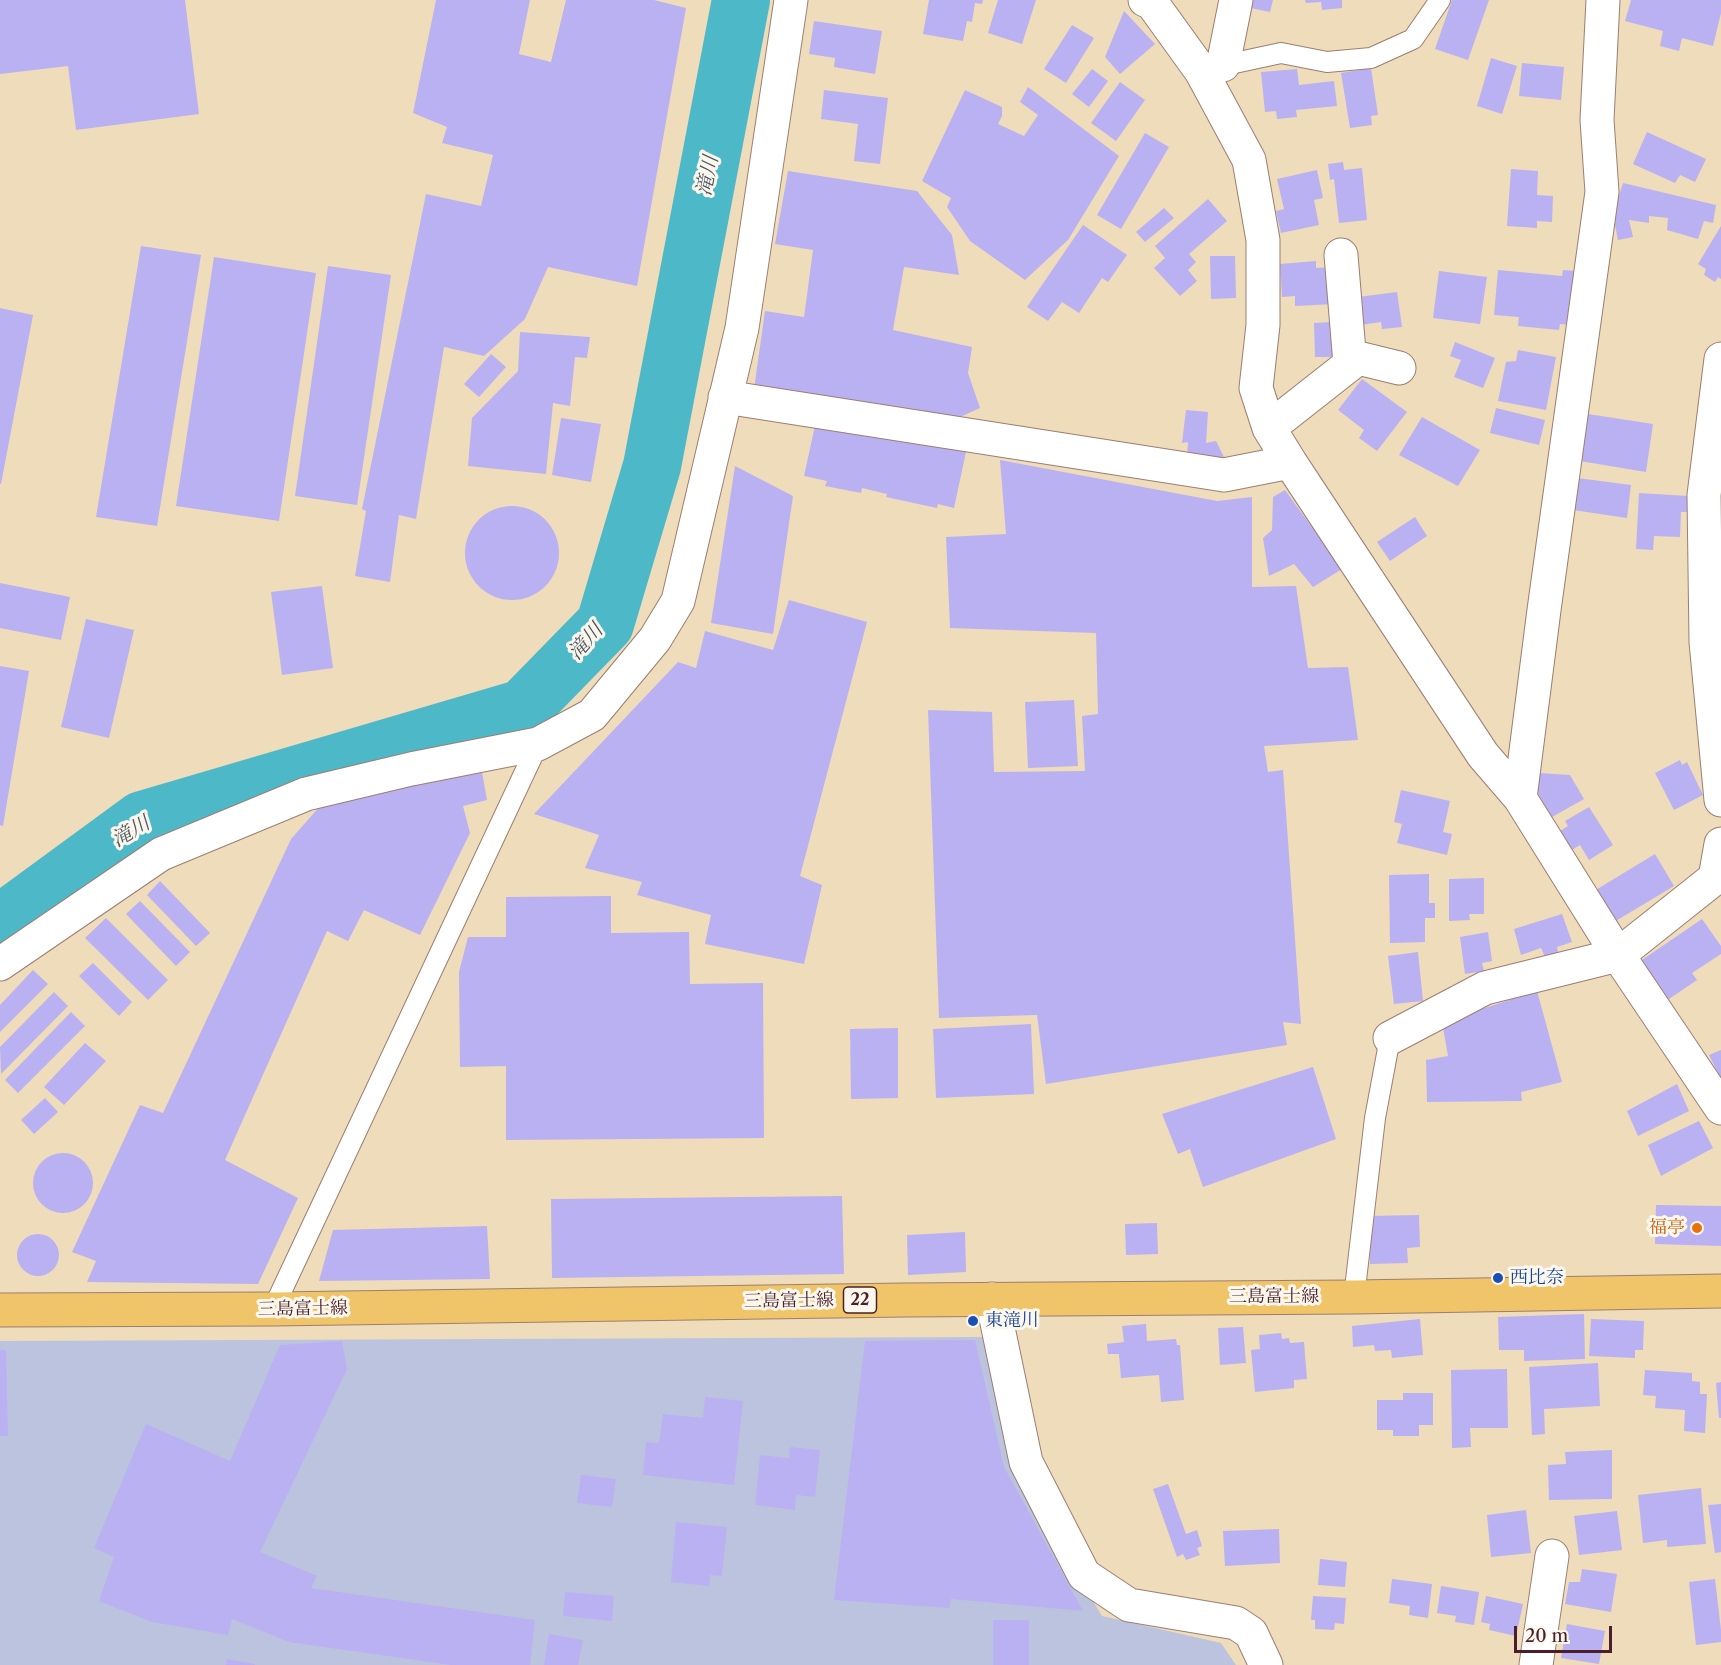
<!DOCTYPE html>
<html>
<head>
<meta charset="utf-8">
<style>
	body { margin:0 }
	#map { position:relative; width:1721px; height:1665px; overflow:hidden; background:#efdcba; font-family:"Libre Caslon Text",serif }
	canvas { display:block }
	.scale { position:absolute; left:1514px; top:1626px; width:98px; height:27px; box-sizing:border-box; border:3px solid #4a1f2b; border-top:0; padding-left:8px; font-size:18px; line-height:21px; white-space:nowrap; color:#4a1f2b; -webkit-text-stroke:4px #fbf7ec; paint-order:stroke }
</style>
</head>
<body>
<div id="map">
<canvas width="1721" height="1665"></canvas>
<div class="scale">20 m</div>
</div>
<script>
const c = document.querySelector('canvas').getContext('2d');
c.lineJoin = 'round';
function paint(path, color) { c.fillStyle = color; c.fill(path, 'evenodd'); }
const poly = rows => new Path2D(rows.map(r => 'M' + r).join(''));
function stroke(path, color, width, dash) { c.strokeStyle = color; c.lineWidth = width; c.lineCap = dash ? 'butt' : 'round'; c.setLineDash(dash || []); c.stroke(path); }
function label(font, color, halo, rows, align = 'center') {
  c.font = font + ' "Libre Caslon Text","Noto Serif JP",serif'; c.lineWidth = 6; c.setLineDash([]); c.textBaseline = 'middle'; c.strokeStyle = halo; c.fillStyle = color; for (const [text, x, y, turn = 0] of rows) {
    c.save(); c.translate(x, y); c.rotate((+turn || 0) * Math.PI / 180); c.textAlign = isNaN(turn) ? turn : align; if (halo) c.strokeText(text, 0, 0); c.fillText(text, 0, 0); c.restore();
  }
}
paint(poly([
	[984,1337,1011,1466,1102,1616,1221,1643,1236,1665,0,1665,0,1341]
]), '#bcc3de');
stroke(poly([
	[0,924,142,820,523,708,605,624,652,466,741,0]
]), '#4db9c8', 58);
paint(poly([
	[0,0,185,0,199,114,76,130,68,66,0,74],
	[436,0,530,0,519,54,551,62,566,0,654,0,686,8,637,286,548,267,525,319,484,356,444,347,416,519,399,515,390,582,355,576,366,511,362,509,426,194,481,206,493,155,442,143,447,127,413,113],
	[929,0,983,0,982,4,975,3,972,22,967,21,963,41,923,34],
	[998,0,1036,0,1022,44,988,33],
	[1247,0,1273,0,1270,12,1246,7],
	[1305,0,1342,0,1342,8,1322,10,1321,2,1306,3],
	[1452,0,1489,0,1468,60,1435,49],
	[1631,0,1721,0,1721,13,1713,46,1682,38,1679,51,1660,46,1663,31,1625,21],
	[1124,11,1155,44,1120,74,1105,57],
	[814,21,882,31,875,74,834,67,835,58,809,54],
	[1072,25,1094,38,1066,83,1044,69],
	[1491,58,1517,66,1502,114,1477,106],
	[1522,63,1564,67,1561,100,1519,96],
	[1371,68,1378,115,1371,116,1372,125,1350,128,1341,73],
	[1092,69,1108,81,1089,107,1072,94],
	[1297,69,1299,85,1334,81,1337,106,1296,110,1297,117,1277,119,1276,111,1265,112,1261,72],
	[1120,82,1145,100,1116,141,1091,123],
	[1028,87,1119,156,1068,240,1025,280,970,241,947,207,951,198,922,181,965,90,1002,107,1002,116,998,124,1024,136,1038,115,1020,102],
	[824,90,888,98,880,164,854,161,858,124,821,119],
	[1647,132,1706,159,1695,182,1680,175,1675,183,1633,164],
	[1145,133,1169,147,1121,229,1097,215],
	[1343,162,1344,170,1362,168,1367,220,1339,223,1334,179,1330,180,1328,164],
	[1511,169,1538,171,1537,195,1553,196,1552,222,1537,221,1537,228,1507,226],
	[1317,170,1323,198,1314,200,1319,225,1281,233,1276,211,1284,209,1277,179],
	[788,171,917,191,952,235,959,275,904,267,893,330,972,347,968,373,980,408,942,425,754,389,765,311,804,317,813,250,775,244],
	[1623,183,1716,205,1713,223,1704,221,1698,239,1667,230,1668,218,1649,216,1649,223,1629,220,1633,237,1618,240,1613,215],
	[1208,199,1227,221,1189,254,1196,262,1188,270,1197,281,1180,296,1154,268,1165,258,1155,246],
	[1164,208,1174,218,1145,242,1136,232],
	[1083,225,1127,255,1108,282,1102,278,1079,313,1062,302,1048,321,1027,307],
	[1721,226,1721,279,1718,277,1715,282,1704,275,1706,269,1698,264],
	[141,246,201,255,157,526,96,517],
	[1210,256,1235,256,1236,298,1211,299],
	[214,257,316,273,279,521,176,506],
	[1316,261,1316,268,1331,267,1334,304,1295,306,1295,296,1282,297,1280,264],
	[328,266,391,275,357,505,295,496],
	[1498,270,1562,276,1563,270,1577,271,1572,325,1560,324,1559,330,1518,326,1519,317,1494,315],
	[1439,271,1487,277,1480,324,1433,318],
	[1397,292,1402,327,1382,329,1381,322,1361,325,1358,297],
	[0,308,33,315,1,484,0,484],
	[1332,322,1334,357,1315,357,1314,323],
	[520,332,590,337,587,358,575,357,570,406,553,403,546,474,468,466,472,418,518,371],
	[1455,342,1495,358,1483,388,1454,377,1461,360,1450,356],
	[1518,350,1556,357,1546,410,1498,401,1506,362,1516,361],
	[491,354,506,367,479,397,464,384],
	[1362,379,1407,412,1377,451,1359,438,1364,430,1338,410],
	[1496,408,1545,420,1539,445,1490,433],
	[1186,410,1208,412,1206,443,1216,441,1226,461,1187,458,1188,442,1182,443],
	[1588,414,1653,424,1646,472,1580,461],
	[1422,417,1480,450,1458,486,1399,455],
	[561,418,601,424,591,482,552,475],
	[816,421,966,452,954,508,938,504,937,508,886,497,887,494,862,488,861,493,825,486,827,481,804,476],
	[1000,460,1217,501,1252,497,1252,587,1296,586,1308,668,1348,667,1358,740,1264,746,1268,772,1283,770,1301,1024,1283,1022,1287,1045,1046,1084,1037,1015,939,1018,928,710,992,712,994,772,1085,771,1082,716,1098,714,1096,633,950,628,946,537,1006,534],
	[735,466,793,496,773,634,711,623],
	[1577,478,1631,485,1627,518,1573,510],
	[1285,490,1342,569,1313,587,1294,564,1269,576,1263,538,1272,530,1273,497],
	[1639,493,1688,496,1687,512,1681,512,1680,537,1654,536,1653,550,1636,549],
	'465 553a47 47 0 1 1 94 0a47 47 0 1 1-94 0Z',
	[1415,517,1427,536,1390,561,1377,542],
	[0,583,70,597,61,640,0,628],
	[322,586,333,668,282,675,271,592],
	[789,600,867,622,800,876,822,885,804,964,705,944,711,915,637,895,642,882,585,868,599,835,534,814,678,662,696,668,705,631,773,650],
	[86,619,134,630,109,738,61,727],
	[0,666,29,671,3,826,0,825],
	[1074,700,1078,766,1028,768,1025,702],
	[1680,760,1682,765,1687,762,1703,795,1674,810,1655,773],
	[482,772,487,800,463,806,470,833,420,935,364,910,348,941,327,931,225,1160,298,1198,258,1284,87,1282,96,1261,72,1252,140,1105,163,1113,291,839,328,797],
	[1539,773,1570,775,1584,799,1552,817,1537,792],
	[1401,790,1450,801,1443,832,1452,834,1447,855,1397,843,1402,824,1394,822],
	[1589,807,1613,845,1589,860,1580,845,1572,850,1560,831,1568,826,1565,821],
	[1655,854,1674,886,1614,922,1594,891],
	[1429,874,1429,903,1435,903,1435,918,1425,918,1425,942,1390,943,1389,875],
	[1484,878,1484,914,1469,914,1470,920,1449,921,1449,879],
	[160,881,210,933,196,946,147,895],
	[611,896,611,933,689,932,690,984,763,983,764,1138,506,1140,506,1066,460,1067,459,972,468,937,506,937,506,897],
	[140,901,190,952,176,966,126,914],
	[1562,914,1572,942,1557,947,1558,952,1545,957,1541,948,1521,955,1514,929],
	[106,918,168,980,148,1000,85,938],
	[1702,919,1721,946,1721,954,1692,973,1697,980,1666,1001,1639,962],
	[1488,932,1492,961,1482,963,1484,971,1465,974,1460,937],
	[1418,952,1423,1001,1394,1004,1388,956],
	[93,963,132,1002,119,1016,79,976],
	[33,970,48,984,0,1032,0,1005],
	[1537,991,1562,1082,1521,1092,1522,1101,1427,1102,1426,1060,1448,1056,1442,1022],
	[54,992,68,1006,1,1074,0,1047],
	[71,1012,85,1026,18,1093,5,1080],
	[1031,1024,1034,1094,936,1098,933,1029],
	[898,1028,898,1098,851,1099,850,1029],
	[85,1043,106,1061,64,1105,44,1087],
	[1721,1050,1721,1079,1709,1055],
	[1313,1067,1336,1139,1203,1187,1190,1149,1178,1154,1162,1114],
	[1677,1084,1689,1111,1638,1136,1627,1111],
	[45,1098,58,1112,34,1134,21,1120],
	[1699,1121,1713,1148,1661,1176,1648,1145],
	'33 1183a30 30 0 1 1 60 0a30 30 0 1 1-60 0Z',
	[842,1196,844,1274,552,1278,551,1199],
	[1656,1205,1721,1206,1721,1246,1655,1244],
	[1419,1215,1420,1247,1407,1248,1408,1263,1370,1264,1370,1216],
	[1157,1223,1158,1254,1126,1255,1125,1224],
	[487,1226,490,1279,319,1281,333,1230],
	[965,1232,966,1272,908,1275,907,1235],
	'17 1255a21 21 0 1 1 42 0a21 21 0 1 1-42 0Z',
	[1584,1314,1585,1359,1524,1361,1524,1350,1499,1350,1498,1317],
	[1420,1319,1423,1355,1392,1358,1391,1350,1375,1351,1374,1345,1353,1347,1352,1326],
	[1591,1319,1644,1321,1643,1350,1635,1350,1635,1358,1589,1356],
	[1146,1324,1147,1341,1176,1339,1177,1345,1180,1345,1184,1400,1161,1402,1159,1375,1121,1378,1119,1354,1108,1354,1107,1344,1124,1342,1122,1326],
	[1243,1327,1246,1363,1220,1365,1218,1328],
	[1281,1333,1282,1339,1289,1338,1290,1343,1304,1342,1307,1379,1294,1380,1294,1388,1255,1392,1251,1350,1260,1349,1259,1335],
	[975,1340,1004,1467,1083,1611,951,1599,949,1608,834,1600,865,1341],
	[342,1341,347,1369,260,1552,317,1576,311,1588,535,1620,530,1665,451,1665,289,1642,232,1619,228,1635,152,1622,99,1601,114,1557,94,1548,146,1424,230,1461,280,1345],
	[0,1350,6,1350,8,1436,0,1436],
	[1598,1363,1600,1406,1544,1409,1545,1434,1532,1435,1529,1367],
	[1507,1369,1508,1428,1470,1428,1471,1447,1452,1448,1451,1370],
	[1645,1370,1692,1373,1692,1381,1700,1382,1700,1394,1707,1394,1705,1433,1684,1431,1685,1410,1655,1408,1656,1396,1643,1395],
	[1721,1382,1721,1418,1719,1418,1716,1383],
	[1403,1393,1433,1393,1433,1425,1419,1425,1419,1436,1393,1436,1393,1430,1377,1430,1377,1400,1403,1400],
	[705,1397,743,1401,734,1485,643,1475,646,1442,659,1443,663,1414,703,1418],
	[790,1447,820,1450,815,1497,796,1495,795,1510,755,1505,760,1455,789,1458],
	[1612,1450,1612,1499,1549,1500,1548,1465,1566,1464,1565,1452],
	[581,1475,616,1479,612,1507,577,1503],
	[1168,1484,1186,1534,1197,1530,1202,1546,1197,1548,1200,1555,1186,1560,1183,1554,1177,1557,1153,1489],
	[1701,1488,1706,1544,1667,1547,1667,1540,1643,1543,1638,1495],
	[1721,1504,1721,1552,1715,1553,1708,1505],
	[1526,1510,1531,1553,1491,1557,1487,1515],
	[1617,1511,1622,1550,1579,1555,1574,1516],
	[676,1522,727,1527,722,1576,710,1575,709,1586,671,1582],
	[1279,1529,1280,1563,1225,1566,1223,1531],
	[1320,1559,1347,1562,1345,1587,1318,1585],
	[1582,1569,1617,1574,1611,1612,1565,1604,1569,1582,1580,1582],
	[1392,1579,1432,1584,1428,1618,1409,1615,1410,1606,1389,1603],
	[1715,1579,1721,1630,1721,1642,1696,1645,1689,1582],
	[1441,1586,1479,1592,1474,1625,1455,1622,1456,1616,1437,1613],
	[565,1592,614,1596,612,1621,563,1616],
	[1313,1596,1346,1598,1344,1624,1335,1623,1334,1630,1315,1629,1315,1620,1311,1620],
	[1486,1596,1523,1604,1516,1636,1489,1630,1490,1624,1481,1622],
	[993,1620,1029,1620,1029,1665,993,1665],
	[1567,1624,1605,1631,1599,1664,1561,1658],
	[549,1634,583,1640,578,1665,544,1665],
	[227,1659,255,1664,255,1665,226,1665]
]), '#bab1f2');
const lane = poly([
	[1216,67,1281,53,1327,62,1371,58,1413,39,1440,0],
	[1354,1297,1375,1118,1390,1038],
	[273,1309,538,744]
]);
const street = poly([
	[1145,0,1152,3,1201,71,1249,160,1263,240,1263,325,1256,388,1269,428,1290,462,1483,755,1520,798,1618,955,1721,1108],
	[1223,65,1236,0],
	[1341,255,1350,364],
	[1721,359,1704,495,1706,642,1721,800],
	[725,397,1224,475,1290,462],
	[1269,428,1358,358,1399,368],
	[1520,798,1544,610,1602,192,1597,120,1603,0],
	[0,964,161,854,306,794,411,769,538,744,592,715,655,639,678,601,742,328,791,0],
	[1390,1038,1485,988,1618,955,1715,878,1721,844],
	[992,1299,1026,1462,1084,1575,1129,1605,1236,1623,1251,1633,1266,1665],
	[1536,1665,1552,1556]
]);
const primary = poly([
	[0,1310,273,1309,905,1300,1354,1297,1721,1291]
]);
stroke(lane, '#9c7e72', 22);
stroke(street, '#9c7e72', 35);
stroke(primary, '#9c7e72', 35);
stroke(lane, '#fff', 20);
stroke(street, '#fff', 33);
stroke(primary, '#f0c469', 33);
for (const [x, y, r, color] of [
	[1697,1228,6,"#e8710a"],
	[1498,1278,6,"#1a4fb4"],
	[973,1321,6,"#1a4fb4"]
]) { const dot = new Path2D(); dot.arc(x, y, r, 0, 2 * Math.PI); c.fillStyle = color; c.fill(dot); stroke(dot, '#fbf7ec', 2); }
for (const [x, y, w] of [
	[860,1300,33]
]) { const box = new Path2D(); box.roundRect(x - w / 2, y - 13, w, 26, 4.5); c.fillStyle = '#fbf7ec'; c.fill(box); stroke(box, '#4a1f2b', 1.5); }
label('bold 16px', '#4a1f2b', null, [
	["22",860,1300]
]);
label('18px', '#c56008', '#fbf7ec', [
	["福亭",1685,1228]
], 'right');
label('18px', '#164399', '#fbf7ec', [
	["西比奈",1510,1278],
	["東滝川",985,1321]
], 'left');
label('18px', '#4a1f2b', '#fbf7ec', [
	["三島富士線",1274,1297],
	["三島富士線",789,1301,-1],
	["三島富士線",303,1309,-1]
]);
label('italic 20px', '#4b5562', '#fbf7ec', [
	["滝川",708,176,-79],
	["滝川",586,642,-48],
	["滝川",131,832,-31]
]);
</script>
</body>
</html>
